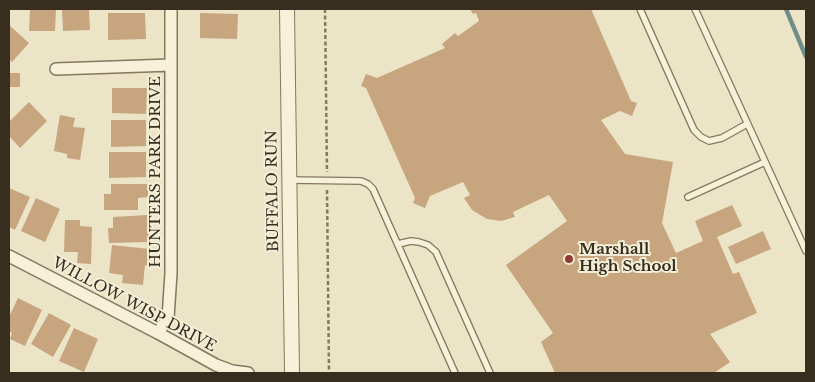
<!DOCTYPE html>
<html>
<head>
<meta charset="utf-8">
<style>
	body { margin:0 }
	#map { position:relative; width:815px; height:382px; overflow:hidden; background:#ebe4c7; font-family:"Libre Baskerville",serif }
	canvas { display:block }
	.frame { position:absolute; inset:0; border:10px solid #372e20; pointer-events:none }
</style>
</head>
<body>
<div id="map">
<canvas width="815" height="382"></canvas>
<div class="frame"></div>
</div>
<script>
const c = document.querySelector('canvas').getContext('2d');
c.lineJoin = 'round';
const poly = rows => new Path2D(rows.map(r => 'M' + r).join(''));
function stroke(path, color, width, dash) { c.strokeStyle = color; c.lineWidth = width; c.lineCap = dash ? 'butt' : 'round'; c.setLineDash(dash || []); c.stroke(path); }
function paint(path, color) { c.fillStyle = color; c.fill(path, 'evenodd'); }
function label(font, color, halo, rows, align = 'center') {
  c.font = font + ' "Libre Baskerville",serif'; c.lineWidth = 4; c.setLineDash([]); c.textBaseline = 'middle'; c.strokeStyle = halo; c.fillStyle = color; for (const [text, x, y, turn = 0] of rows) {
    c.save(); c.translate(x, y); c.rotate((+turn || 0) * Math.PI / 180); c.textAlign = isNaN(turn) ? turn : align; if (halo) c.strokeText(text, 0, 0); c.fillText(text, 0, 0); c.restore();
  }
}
stroke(poly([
	[786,9,806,57]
]), '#6f8d89', 4.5);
paint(poly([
	[30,9,56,9,55,31,29,31],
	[62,9,89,9,90,30,63,31],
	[470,9,591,9,631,101,637,103,632,116,620,111,601,120,625,154,673,162,662,223,676,253,703,241,695,221,732,205,742,226,717,237,733,274,739,272,757,313,710,334,730,362,714,373,555,373,541,342,553,333,506,265,567,221,549,195,513,212,515,217,501,221,487,219,472,210,464,198,470,195,463,182,430,196,425,208,413,203,415,198,366,88,361,86,366,74,377,78,445,48,442,44,455,33,458,36,479,21,476,13,473,14],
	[108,13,145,13,146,39,108,40],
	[200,13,238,14,237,39,200,38],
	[9,25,29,43,12,62,9,59],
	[9,73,20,73,20,87,9,87],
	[112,88,147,88,146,114,112,113],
	[29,102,47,121,20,148,9,136,9,122],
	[60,115,75,118,73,127,85,128,80,160,67,158,67,154,54,151],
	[111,120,146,120,146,146,111,147],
	[109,152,146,152,146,177,109,178],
	[111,184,148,184,148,197,138,198,138,210,104,210,104,194,111,194],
	[9,188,30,197,15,230,9,227],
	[36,198,60,209,45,242,21,231],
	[148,215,149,242,109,243,108,228,113,228,113,217],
	[65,220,80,220,80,226,92,227,91,264,77,263,78,252,64,252],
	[763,231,771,249,736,264,728,247],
	[112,245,149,249,147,266,145,265,143,285,122,283,123,275,109,273],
	[18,298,42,310,25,346,10,339,12,333,9,331,9,317],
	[49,313,71,325,53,357,31,344],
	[74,328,98,339,84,372,59,361]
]), '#c7a57f');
const service = poly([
	[640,9,694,130,701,137,709,141,722,138,747,124],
	[695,9,806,251],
	[290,180,361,181,368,184,373,189,455,373],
	[688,197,765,162],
	[398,244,411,241,419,242,428,245,436,252,490,373]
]);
const minor = poly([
	[56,69,171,65],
	[9,256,158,333,216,365,232,371,248,373],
	[158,333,168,318,171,273,171,9]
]);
const tertiary = poly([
	[287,9,292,373]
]);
stroke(service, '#86775d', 8);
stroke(minor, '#86775d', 14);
stroke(tertiary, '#86775d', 16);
stroke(poly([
	[325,9,327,172],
	[327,190,329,373]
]), '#86775d', 2.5, [4, 2.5]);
stroke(service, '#f7f1d9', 5.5);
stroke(minor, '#f7f1d9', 11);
stroke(tertiary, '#f7f1d9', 14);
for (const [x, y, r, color] of [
	[569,259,5,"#913b31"]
]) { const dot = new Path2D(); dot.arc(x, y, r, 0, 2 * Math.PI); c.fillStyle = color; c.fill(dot); stroke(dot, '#f3eed6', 2); }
label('15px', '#372e20', '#f3eed6', [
	["HUNTERS PARK DRIVE",156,172,-90],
	["BUFFALO RUN",273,191,-91],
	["WILLOW WISP DRIVE",134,305,28]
]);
label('bold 15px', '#372e20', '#f3eed6', [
	["Marshall",579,250],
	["High School",579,267]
], 'left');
</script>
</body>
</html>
